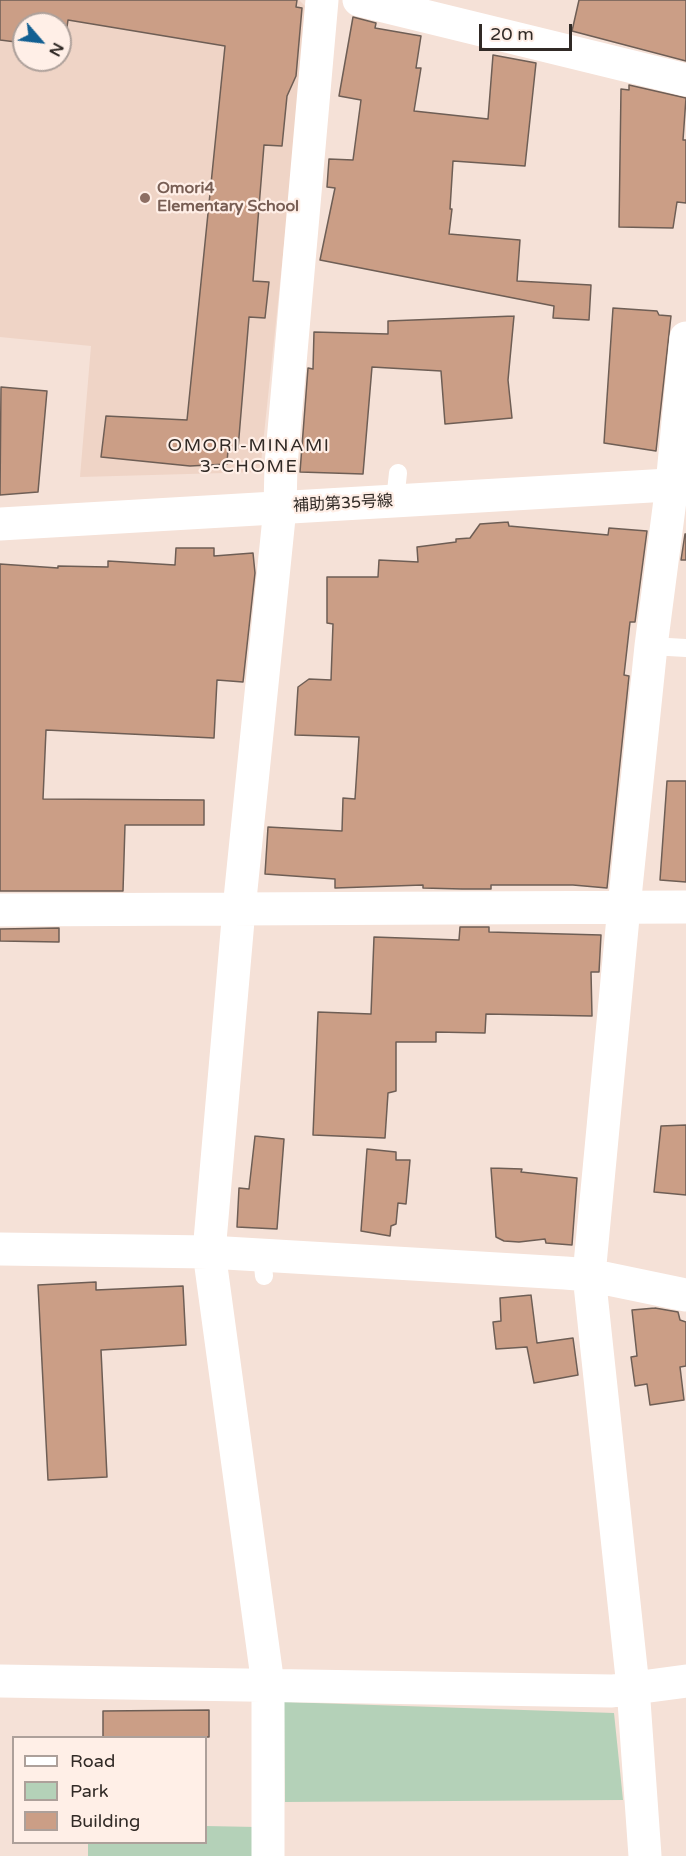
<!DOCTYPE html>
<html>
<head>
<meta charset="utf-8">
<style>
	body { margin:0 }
	#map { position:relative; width:686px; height:1856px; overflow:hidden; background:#f5e1d7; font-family:"Varela Round",sans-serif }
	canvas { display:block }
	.legend { position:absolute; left:12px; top:1736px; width:195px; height:108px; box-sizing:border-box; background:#ffefe7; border:2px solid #ada09a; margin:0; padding:8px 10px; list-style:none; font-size:18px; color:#312a26 }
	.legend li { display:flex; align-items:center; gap:12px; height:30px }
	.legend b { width:30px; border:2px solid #ada09a }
	.north { position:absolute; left:12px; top:12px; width:60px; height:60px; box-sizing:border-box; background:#ffefe7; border:2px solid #ada09a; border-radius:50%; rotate:118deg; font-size:16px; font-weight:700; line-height:24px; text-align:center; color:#312a26 }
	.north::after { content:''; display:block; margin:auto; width:21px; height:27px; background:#125f92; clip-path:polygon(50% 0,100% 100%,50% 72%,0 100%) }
	.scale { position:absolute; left:479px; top:24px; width:93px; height:27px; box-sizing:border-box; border:3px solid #312a26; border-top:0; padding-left:8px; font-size:18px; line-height:21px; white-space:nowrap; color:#312a26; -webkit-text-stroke:4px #ffefe7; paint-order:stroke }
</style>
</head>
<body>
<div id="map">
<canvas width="686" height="1856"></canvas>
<ul class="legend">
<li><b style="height:8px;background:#fff"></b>Road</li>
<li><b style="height:16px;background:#b4d1b8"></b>Park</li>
<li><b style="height:16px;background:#cb9e86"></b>Building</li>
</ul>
<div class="north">N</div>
<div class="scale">20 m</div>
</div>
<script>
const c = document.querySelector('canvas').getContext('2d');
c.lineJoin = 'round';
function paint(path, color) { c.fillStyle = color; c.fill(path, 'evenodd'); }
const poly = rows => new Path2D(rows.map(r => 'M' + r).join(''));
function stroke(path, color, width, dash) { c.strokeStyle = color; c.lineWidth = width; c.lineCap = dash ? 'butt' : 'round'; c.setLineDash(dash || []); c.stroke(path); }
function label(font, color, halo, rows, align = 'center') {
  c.font = font + ' "Varela Round","Noto Sans JP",sans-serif'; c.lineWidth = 4.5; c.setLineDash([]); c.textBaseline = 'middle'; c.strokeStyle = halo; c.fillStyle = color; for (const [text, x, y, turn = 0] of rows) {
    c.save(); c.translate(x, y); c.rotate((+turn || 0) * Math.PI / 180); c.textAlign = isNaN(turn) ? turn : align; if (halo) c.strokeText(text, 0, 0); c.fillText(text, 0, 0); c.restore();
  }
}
paint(poly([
	[0,0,299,0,309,10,260,472,80,477,91,346,0,337],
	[24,24,60,24,60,60,24,60]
]), '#efd4c6');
paint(poly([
	[284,1702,614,1713,623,1800,285,1802],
	[206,1826,256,1827,256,1856,88,1856,88,1843,206,1842]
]), '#b4d1b8');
const building = poly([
	[0,0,297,0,296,7,302,8,296,76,287,96,282,146,264,145,253,281,269,282,265,318,249,317,238,449,228,449,227,464,190,466,101,457,106,416,187,420,225,46,68,20,64,48,60,47,60,24,24,24,24,43,0,40,0,0],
	[579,0,686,0,686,61,572,31,579,0],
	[353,17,376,23,375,28,421,36,416,68,421,68,414,111,488,119,493,55,536,63,525,166,453,161,450,209,452,209,449,234,520,240,517,281,591,285,589,320,553,318,554,306,320,260,335,188,327,187,329,159,353,160,361,100,339,96,353,17],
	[629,85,686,98,683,140,686,140,686,203,677,202,673,228,619,227,621,89,629,90,629,85],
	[613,308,657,311,659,315,671,316,656,451,604,443,613,308],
	[514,316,508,380,512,418,445,424,441,371,372,367,363,474,300,472,308,368,313,369,314,332,388,334,388,321,514,316],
	[1,387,47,391,38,492,0,495,1,387],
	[508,522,509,526,608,535,609,528,647,531,635,622,630,622,624,675,629,676,607,888,573,885,491,885,491,889,462,889,423,888,423,885,335,888,335,879,265,874,268,827,342,831,343,798,355,799,359,737,295,735,298,687,309,679,331,680,333,624,327,623,327,577,378,577,379,560,418,562,417,547,456,542,456,539,470,538,480,524,508,522],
	[685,534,686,534,686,560,681,560,685,534],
	[176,548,214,548,214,556,253,553,255,573,243,682,217,680,214,738,46,730,43,799,204,800,204,825,125,825,123,891,0,891,0,564,58,568,58,566,108,567,108,561,175,565,176,548],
	[667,781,686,781,686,882,660,880,667,781],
	[460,927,489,927,489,932,601,935,599,972,591,972,592,1016,486,1014,485,1033,436,1032,436,1042,396,1042,396,1091,388,1093,385,1138,313,1135,318,1012,371,1014,374,937,459,940,460,927],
	[59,928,59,942,0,941,0,929,59,928],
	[686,1125,686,1195,654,1192,661,1126,686,1125],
	[255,1136,284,1139,277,1229,237,1227,239,1188,249,1189,255,1136],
	[367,1149,396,1152,396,1160,410,1160,406,1204,398,1203,396,1224,391,1226,390,1236,361,1231,367,1149],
	[491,1168,522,1169,521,1172,577,1178,572,1245,546,1243,545,1239,519,1242,504,1241,496,1237,491,1168],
	[96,1282,96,1290,183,1286,186,1345,101,1350,107,1477,48,1480,38,1285,96,1282],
	[531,1295,537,1343,573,1338,578,1375,534,1383,527,1347,496,1349,493,1322,501,1321,500,1298,531,1295],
	[655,1308,678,1312,680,1320,686,1322,686,1366,680,1367,684,1400,650,1405,647,1384,635,1386,631,1357,637,1356,632,1310,655,1308],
	[209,1710,209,1737,103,1737,103,1711,209,1710]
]);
paint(building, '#cb9e86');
stroke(building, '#6e5e55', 1.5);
stroke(poly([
	[395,501,398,473],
	[651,646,686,648],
	[262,1255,264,1276]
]), '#fff', 18);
stroke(poly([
	[359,0,686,80],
	[0,910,686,907],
	[0,1249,209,1252,565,1273,589,1275,686,1295],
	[0,1681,612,1691,686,1681],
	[268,1856,268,1685,209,1252,239,909,280,508,281,465,322,0],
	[645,1856,633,1687,589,1275,624,907,651,646,672,485,686,338]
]), '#fff', 33);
stroke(poly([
	[0,524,686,484]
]), '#fff', 33);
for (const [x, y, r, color] of [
	[145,198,6,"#8d6e63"]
]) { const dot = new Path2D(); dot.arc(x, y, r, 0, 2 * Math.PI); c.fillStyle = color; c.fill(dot); stroke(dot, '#ffefe7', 2); }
label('bold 16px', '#785e54', '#ffefe7', [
	["Omori4",157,189],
	["Elementary School",157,207]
], 'left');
label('16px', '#312a26', '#ffefe7', [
	["補助第35号線",343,504,-3]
]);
c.letterSpacing = '1.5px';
label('18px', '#312a26', '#ffefe7', [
	["OMORI-MINAMI",249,446],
	["3-CHOME",249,467]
]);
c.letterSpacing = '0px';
</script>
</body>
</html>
